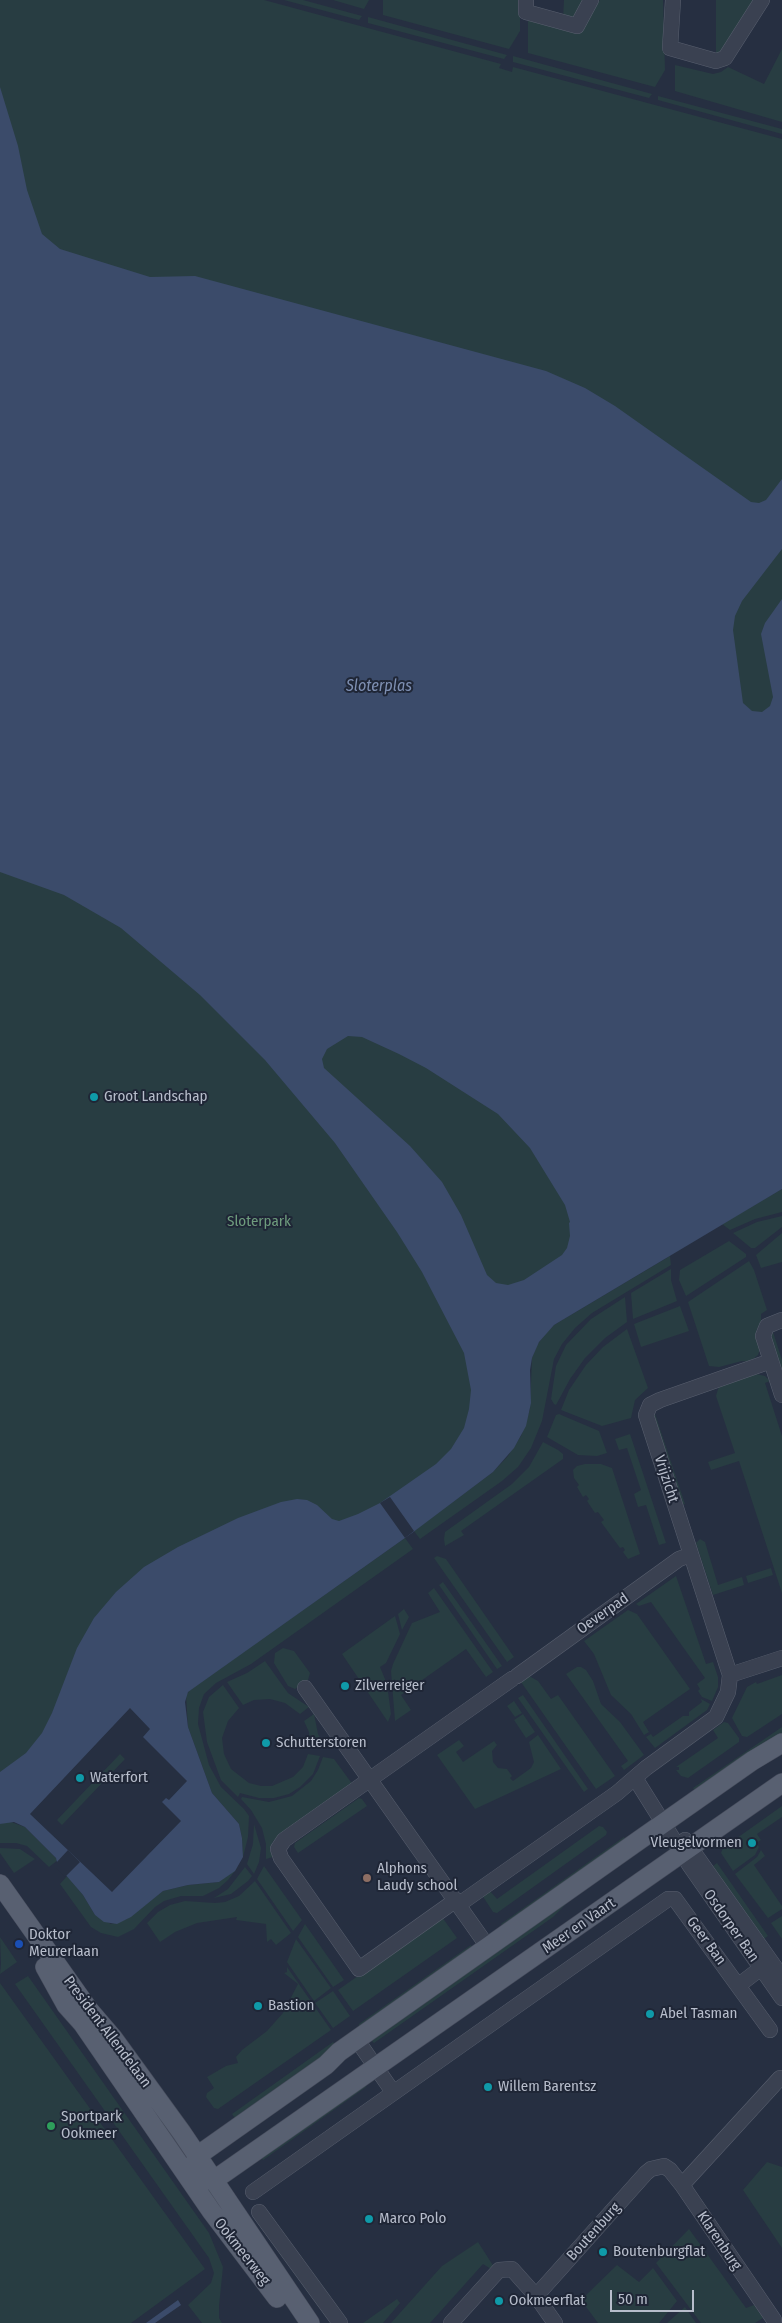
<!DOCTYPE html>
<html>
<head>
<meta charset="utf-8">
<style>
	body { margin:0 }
	#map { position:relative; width:782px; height:2323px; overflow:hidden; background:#262f41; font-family:"Fira Sans Condensed",sans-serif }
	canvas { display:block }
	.scale { position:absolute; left:610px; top:2290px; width:84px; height:22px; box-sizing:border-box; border:2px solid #b7bdcb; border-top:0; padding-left:6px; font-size:15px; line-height:18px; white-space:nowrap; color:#b7bdcb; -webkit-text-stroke:4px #1f2636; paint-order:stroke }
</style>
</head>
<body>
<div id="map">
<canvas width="782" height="2323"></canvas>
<div class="scale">50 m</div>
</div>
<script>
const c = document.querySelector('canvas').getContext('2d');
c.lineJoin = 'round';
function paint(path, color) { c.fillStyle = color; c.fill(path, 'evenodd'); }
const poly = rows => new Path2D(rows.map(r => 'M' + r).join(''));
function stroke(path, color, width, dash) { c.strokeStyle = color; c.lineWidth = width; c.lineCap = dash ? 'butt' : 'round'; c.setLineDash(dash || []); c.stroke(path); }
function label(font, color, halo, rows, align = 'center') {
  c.font = font + ' "Fira Sans Condensed",sans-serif'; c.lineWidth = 4; c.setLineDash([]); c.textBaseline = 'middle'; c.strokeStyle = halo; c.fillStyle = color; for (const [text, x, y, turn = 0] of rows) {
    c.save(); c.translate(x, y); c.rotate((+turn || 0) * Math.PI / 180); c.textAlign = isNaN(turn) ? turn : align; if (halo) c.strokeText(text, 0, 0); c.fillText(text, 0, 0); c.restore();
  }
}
paint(poly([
	[0,0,264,0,501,64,499,68,512,72,513,67,782,139,782,754,0,241],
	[284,0,303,0,362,16,359,20],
	[333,0,369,0,364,9],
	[383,0,520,0,520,31,509,49,383,15],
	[564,0,589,0,574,23,563,19],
	[600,0,663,0,665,70,655,87,528,53,528,20,579,32],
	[716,0,756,0,727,50,716,55],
	[368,17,507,55,504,59,368,23],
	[782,49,782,122,675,91,675,65,713,74,721,72,728,67,764,84],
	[513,56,652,94,649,98,513,62],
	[658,96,782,129,782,134,658,100],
	[0,831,376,975,639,1231,484,1350,459,1471,0,1791],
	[782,1189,782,1212,755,1219,730,1230,722,1224],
	[782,1216,782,1227,755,1248,751,1248,733,1233,757,1222],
	[782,1233,782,1262,761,1268,756,1255],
	[729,1241,746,1254,746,1257,686,1296,679,1280,680,1270],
	[670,1256,671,1265,592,1313,575,1328,562,1344,554,1359,542,1421,531,1448,518,1467,502,1481,420,1539,414,1531,493,1472,508,1456,521,1436,530,1409,532,1358,537,1345,545,1334,554,1325],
	[749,1261,754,1270,767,1310,761,1314,761,1321,756,1332,760,1349,758,1355,750,1362,742,1361,719,1367,709,1366,688,1302],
	[671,1269,671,1280,677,1301,633,1319,631,1293],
	[625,1297,627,1322,605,1338,585,1358,570,1379,556,1405,554,1404,551,1399,556,1366,566,1345,591,1319],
	[680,1306,689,1331,641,1347,634,1324],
	[627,1329,648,1388,635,1400,631,1418,602,1426,561,1410,569,1390,586,1365,603,1347],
	[773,1332,782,1360,782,1373,771,1338],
	[756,1374,765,1376,770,1381,765,1383,782,1436,782,1593,739,1461,711,1470,708,1462,735,1453,716,1396,718,1389,721,1385],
	[654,1411,685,1504,681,1505,653,1420],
	[559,1414,599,1431,607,1453,597,1456,578,1455,547,1437,556,1415],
	[630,1434,666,1543,659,1545,646,1505,638,1507,634,1494,641,1490,627,1448,619,1450,615,1439],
	[543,1442,558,1450,563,1454,563,1459,461,1531,464,1535,445,1546,444,1539,445,1532,512,1484,529,1467],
	[585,1464,601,1464,612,1468,640,1554,628,1559,623,1552,625,1550,623,1547,620,1548,601,1522,604,1520,598,1512,595,1513,587,1501,589,1499,586,1495,583,1497,577,1487,579,1485,574,1478,573,1470,577,1466],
	[405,1538,413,1549,251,1664,216,1683,204,1694,199,1708,198,1724,209,1765,221,1787,244,1809,249,1816,248,1837,243,1857,242,1838,239,1824,212,1793,188,1727,186,1695,190,1690],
	[700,1539,705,1542,718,1585,742,1577,744,1585,713,1595,696,1543],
	[437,1556,446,1559,514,1657,507,1662,434,1558],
	[771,1568,773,1575,748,1583,746,1576],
	[676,1576,706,1664,713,1662,718,1677,718,1687,712,1701,702,1697,698,1691,700,1689,697,1684,705,1678,651,1602,639,1606,636,1604],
	[443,1582,502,1666,497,1669,439,1585],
	[434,1588,493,1672,486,1677,466,1649,401,1695,411,1710,395,1721,391,1671,393,1664,412,1623,440,1612,428,1593],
	[404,1609,409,1617,402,1630,398,1614],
	[628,1610,637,1614,690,1689,643,1722,649,1732,644,1735,631,1714,611,1695,594,1654,584,1641],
	[395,1616,400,1634,386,1663,380,1667,387,1684,391,1714,388,1722,342,1654],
	[283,1648,294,1651,310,1673,308,1680,295,1689,288,1686,274,1663,275,1653],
	[265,1661,288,1693,309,1707,300,1714,285,1703,270,1699,254,1700,243,1705,227,1682,247,1673],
	[577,1667,581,1667,586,1670,593,1681,601,1704,620,1722,644,1755,624,1770,621,1766,628,1761,566,1674],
	[782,1675,782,1714,747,1737,742,1736,732,1718,747,1687,756,1682,757,1684],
	[529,1676,538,1681,551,1699,558,1695,615,1776,596,1789,521,1682],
	[223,1685,239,1708,228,1721,222,1738,224,1754,231,1769,249,1783,261,1786,272,1786,293,1777,303,1767,308,1754,320,1756,313,1774,300,1787,289,1794,274,1798,259,1798,240,1793,238,1797,221,1780,207,1742,203,1712,209,1697],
	[523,1695,588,1789,584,1792,518,1698],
	[701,1699,710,1704,707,1710,655,1748,646,1737,651,1734,653,1737,683,1716,689,1716,689,1712,702,1702],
	[514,1701,522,1713,515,1717,507,1706],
	[314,1714,318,1734,325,1746,322,1748,310,1746,309,1732,304,1721],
	[523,1714,535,1732,526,1738,514,1720],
	[724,1722,728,1723,739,1738,739,1742,688,1778,681,1776,676,1770,679,1770,679,1767,676,1767,718,1738,713,1730],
	[782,1727,782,1736,696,1792,693,1788],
	[538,1735,561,1769,475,1809,437,1755,459,1740,464,1746,456,1752,463,1762,494,1741,497,1745,492,1751,493,1762,498,1768,507,1769,512,1776,510,1778,513,1781,531,1768,534,1762,529,1742],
	[120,1754,125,1759,62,1825,57,1820],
	[323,1757,334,1759,353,1785,273,1841,270,1849,273,1857,266,1859,266,1844,262,1828,251,1810,241,1799,242,1797,269,1802,292,1796,311,1781,318,1770],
	[359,1798,362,1799,367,1806,298,1853,294,1847,295,1843],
	[782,1806,782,1817,757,1834,761,1840,756,1843,759,1847,755,1855,733,1871,721,1853,723,1848],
	[8,1821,25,1827,58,1860,49,1867,27,1846,16,1843,0,1843,0,1824],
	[254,1824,261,1848,259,1862,254,1874,247,1864,253,1844],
	[599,1826,603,1827,607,1832,606,1835,497,1913,493,1912,482,1895,489,1890,497,1899],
	[624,1837,629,1844,506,1931,501,1924],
	[0,1848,20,1849,35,1859,14,1873,0,1853],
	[761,1850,765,1856,754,1865,782,1906,782,1909,768,1918,735,1874,757,1857],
	[717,1863,768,1936,762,1940,754,1924,713,1866],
	[264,1866,302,1920,293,1931,257,1879],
	[238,1867,228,1880,219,1888,203,1896,181,1896,164,1901,155,1907,134,1929,118,1937,101,1933,91,1927,60,1884,67,1876,83,1895,95,1915,111,1924,127,1919,163,1891,188,1885,219,1882],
	[245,1867,252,1876,248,1881,231,1894,214,1898,228,1889],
	[255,1881,291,1933,276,1945,271,1939,267,1942,266,1924,236,1920,237,1917,197,1923,175,1932,160,1942,147,1923,158,1912,170,1905,185,1901,215,1903,225,1902,239,1896],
	[574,1896,553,1917,374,2043,371,2040],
	[782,1916,782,1939,771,1923],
	[442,1917,457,1938,353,2011,338,1990],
	[305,1924,344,1980,333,1987,298,1937],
	[0,1937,17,1962,0,1974,1,1964],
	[296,1939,331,1988,314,2001,287,1962],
	[471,1945,476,1952,358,2029,359,2024],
	[287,1967,331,2030,218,2109,214,2108,206,2097,207,2093,214,2088,207,2077,226,2066,238,2063,236,2057,242,2050,267,2031,283,2013,298,1984,284,1973,287,1972],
	[28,1976,209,2233,223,2267,219,2306,219,2318,222,2323,202,2323,188,2305,211,2283,214,2273,209,2258,15,1984],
	[0,1983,205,2269,131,2323,0,2323],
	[333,1991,350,2016,333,2028,315,2003],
	[333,2042,339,2049,237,2121,232,2114],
	[361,2080,366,2087,263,2160,259,2154],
	[767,2162,782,2167,782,2248,743,2190],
	[689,2229,746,2308,754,2305,763,2318,755,2323,701,2323,656,2263],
	[478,2242,494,2267,491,2269,483,2264,430,2323,391,2323,442,2266],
	[617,2265,639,2282,653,2268,677,2301,659,2323,598,2323,581,2300],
	[397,2299,400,2303,383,2323,363,2323],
	[685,2307,696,2323,667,2323]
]), '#283d42');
paint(poly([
	[0,87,18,146,27,190,42,234,60,249,150,277,195,276,546,371,585,388,615,406,751,502,759,503,766,500,782,479,782,549,742,601,735,616,733,630,743,703,752,711,762,712,770,706,773,697,761,634,765,623,782,599,782,1189,554,1325,539,1342,532,1358,530,1370,531,1403,526,1426,514,1448,493,1472,412,1533,188,1692,185,1702,188,1727,212,1793,239,1824,242,1838,243,1857,235,1871,219,1882,188,1885,163,1891,131,1917,117,1924,104,1922,95,1915,83,1895,58,1866,56,1858,25,1827,14,1822,0,1824,0,1772,26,1753,42,1733,52,1713,77,1648,94,1618,116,1592,144,1567,178,1547,238,1518,281,1502,297,1499,307,1500,317,1505,332,1519,339,1521,358,1514,380,1503,436,1464,451,1449,464,1428,469,1409,471,1390,464,1353,422,1272,397,1232,335,1143,265,1060,200,995,121,928,64,895,0,872],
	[348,1036,362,1037,399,1054,426,1068,498,1114,530,1148,565,1205,570,1222,569,1223,570,1236,567,1248,562,1255,524,1280,508,1285,496,1283,487,1275,461,1215,442,1182,410,1146,324,1068,322,1059,327,1049],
	[130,1708,150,1729,143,1737,187,1781,169,1800,166,1798,162,1802,181,1821,112,1892,30,1814],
	[178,2300,181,2305,155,2323,146,2323]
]), '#3b4b6a');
paint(poly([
	[390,1497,414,1531,405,1538,380,1503],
	[68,1850,80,1862,65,1877,56,1868,56,1863]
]), '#262f41');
const minor = poly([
	[526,0,526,12,577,26,591,0],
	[673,0,670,48,716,61,725,58,762,0],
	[782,1320,767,1326,763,1336,782,1395],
	[730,1675,782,1658],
	[517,1676,679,1559,690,1555],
	[305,1688,488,1947],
	[635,1778,690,1866,782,1998],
	[685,1840,782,1977],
	[456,1900,359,1969,281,1858,278,1849,284,1840,512,1679],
	[458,1905,617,1793,646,1768,716,1717,728,1692,730,1675,646,1415,650,1405,660,1400,771,1361],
	[739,1985,769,1962],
	[357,2040,393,2092],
	[253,2192,668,1899,675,1899,770,2030],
	[259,2212,340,2323],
	[774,2320,682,2185,780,2078],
	[451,2323,499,2270,512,2269,536,2296],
	[555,2323,536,2296,646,2173,651,2169,664,2166,670,2170,682,2185]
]);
const major = poly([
	[0,1884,89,2010,113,2038,182,2133,310,2323],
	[45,1967,66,2005,83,2024,212,2212,277,2298],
	[190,2180,197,2156,326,2065,339,2052,638,1841,752,1761,782,1743],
	[190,2180,214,2180,227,2171,782,1783]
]);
stroke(minor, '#585f6e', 16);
stroke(major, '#444a5a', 20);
stroke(minor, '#3a4151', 15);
stroke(major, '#586071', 19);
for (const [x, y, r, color] of [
	[94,1097,5,"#0f9aa8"],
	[345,1686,5,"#0f9aa8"],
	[266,1743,5,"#0f9aa8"],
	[80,1778,5,"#0f9aa8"],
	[752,1843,5,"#0f9aa8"],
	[367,1878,5,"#8d6e63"],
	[19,1944,5,"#1a4fb4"],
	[258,2006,5,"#0f9aa8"],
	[650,2014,5,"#0f9aa8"],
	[488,2087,5,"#0f9aa8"],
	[51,2126,5,"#2e9e5b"],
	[369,2219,5,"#0f9aa8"],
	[603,2252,5,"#0f9aa8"],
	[499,2301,5,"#0f9aa8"]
]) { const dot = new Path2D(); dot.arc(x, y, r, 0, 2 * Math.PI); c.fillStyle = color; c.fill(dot); stroke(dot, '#1f2636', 2); }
label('15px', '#b7bdcb', '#1f2636', [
	["Groot Landschap",104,1097],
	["Zilverreiger",355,1686],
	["Schutterstoren",276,1743],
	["Waterfort",90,1778],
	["Vleugelvormen",742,1843,"right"],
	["Alphons",377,1869],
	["Laudy school",377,1886],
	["Doktor",29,1935],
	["Meurerlaan",29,1952],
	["Bastion",268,2006],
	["Abel Tasman",660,2014],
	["Willem Barentsz",498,2087],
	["Sportpark",61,2117],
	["Ookmeer",61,2134],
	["Marco Polo",379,2219],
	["Boutenburgflat",613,2252],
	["Ookmeerflat",509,2301]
], 'left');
label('15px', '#6e9c7d', '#1f2636', [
	["Sloterpark",259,1222]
]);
label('15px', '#b7bdcb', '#1f2636', [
	["Vrijzicht",666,1479,72],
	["Oeverpad",603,1614,-35],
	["Meer en Vaart",579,1926,-35],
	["Osdorper Ban",731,1926,55],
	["Geer Ban",706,1941,54],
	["President Allendelaan",107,2032,53],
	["Boutenburg",594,2232,-48],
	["Klarenburg",719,2241,56],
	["Ookmeerweg",242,2252,52]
]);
label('italic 16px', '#7e8fb2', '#1f2636', [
	["Sloterplas",379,687]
]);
</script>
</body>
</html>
